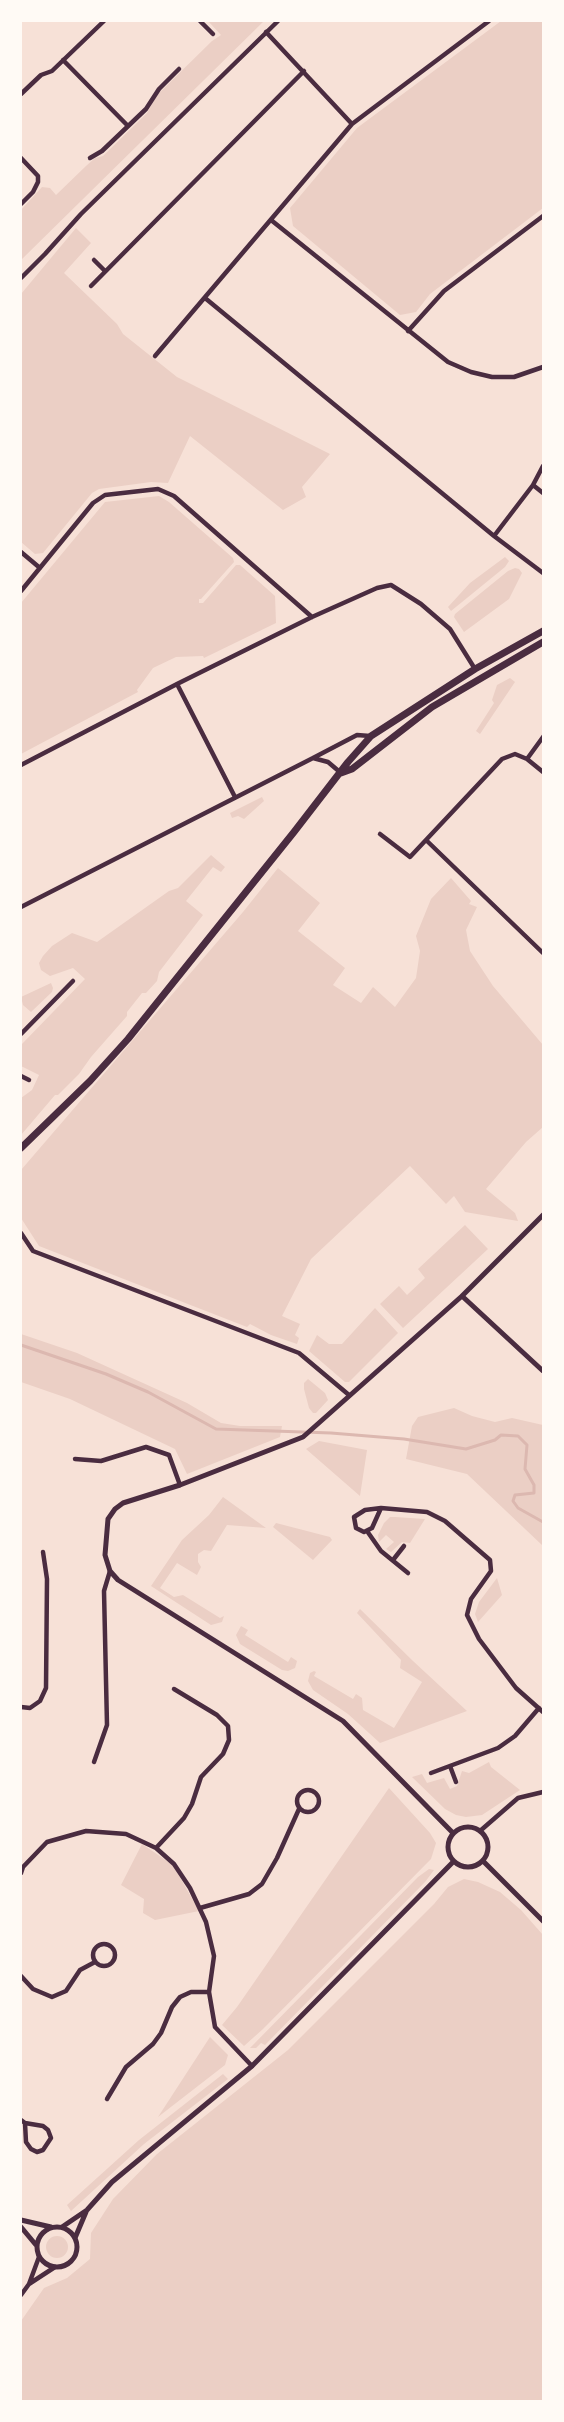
<!DOCTYPE html>
<html>
<head>
<meta charset="utf-8">
<style>
	body { margin:0 }
	#map { position:relative; width:564px; height:2422px; overflow:hidden; background:#f7e1d7; font-family:Ubuntu,sans-serif }
	canvas { display:block }
	.frame { position:absolute; inset:0; border:22px solid #fffaf5; pointer-events:none }
</style>
</head>
<body>
<div id="map">
<canvas width="564" height="2422"></canvas>
<div class="frame"></div>
</div>
<script>
const c = document.querySelector('canvas').getContext('2d');
c.lineJoin = 'round';
function paint(path, color) { c.fillStyle = color; c.fill(path, 'evenodd'); }
const poly = rows => new Path2D(rows.map(r => 'M' + r).join(''));
function stroke(path, color, width, dash) { c.strokeStyle = color; c.lineWidth = width; c.lineCap = dash ? 'butt' : 'round'; c.setLineDash(dash || []); c.stroke(path); }
paint(poly([
	[208,21,264,21,21,260,21,210,42,187,50,188,56,195,86,166,95,158,103,156,147,113,157,95,212,41,221,35],
	[501,21,543,21,543,208,430,294,416,312,400,315,293,226,290,208,357,128],
	[76,228,91,243,64,273,117,324,123,334,177,377,330,454,302,487,306,497,283,510,190,436,168,483,151,482,99,489,92,493,43,553,35,554,21,542,21,294],
	[159,496,169,502,233,558,234,562,201,599,199,599,199,603,203,603,236,565,240,565,275,596,276,623,204,658,203,656,176,657,153,668,137,690,138,692,21,754,21,603,105,502],
	[505,557,509,561,505,567,451,611,448,607,470,583],
	[515,568,519,569,522,573,509,599,464,632,454,617,455,614,508,571],
	[510,678,515,682,480,734,476,731,494,703,492,700,497,685],
	[262,797,264,801,244,819,238,816,232,818,230,813],
	[211,855,225,867,221,872,213,867,186,901,203,915,159,972,157,981,146,993,142,993,127,1012,127,1016,91,1057,79,1074,58,1095,55,1095,21,1135,21,1098,32,1090,39,1075,21,1066,21,1045,85,979,73,968,50,976,41,970,39,963,43,956,52,946,72,933,97,942,169,891,178,888],
	[278,868,320,903,298,931,345,968,333,985,361,1003,373,987,395,1007,416,978,420,951,416,936,431,899,451,878,471,901,469,904,477,907,466,930,470,951,493,986,543,1045,543,1127,526,1142,486,1189,515,1213,518,1221,465,1212,454,1196,446,1204,410,1166,311,1259,282,1316,300,1324,295,1335,299,1338,297,1344,271,1335,250,1324,247,1327,39,1246,21,1218,21,1170,243,912],
	[51,983,53,988,52,992,31,1012,23,1005,21,997],
	[465,1225,488,1249,403,1328,380,1304,399,1286,407,1295,425,1278,418,1269],
	[375,1308,398,1333,349,1382,345,1382,309,1351,317,1335,329,1344,342,1344],
	[21,1334,77,1353,187,1403,221,1423,240,1426,282,1426,280,1437,187,1474,175,1449,70,1399,21,1382],
	[308,1379,325,1393,328,1400,316,1413,313,1413,309,1408,304,1389,304,1383],
	[454,1408,472,1416,495,1422,512,1418,543,1425,543,1546,467,1474,406,1459,412,1426,418,1417],
	[319,1441,367,1450,360,1496,306,1449],
	[223,1497,266,1528,227,1525,211,1551,204,1550,198,1554,198,1562,201,1567,197,1575,177,1563,160,1588,174,1597,183,1595,220,1618,224,1616,222,1622,211,1625,151,1586,182,1540,209,1515],
	[390,1517,395,1517,425,1519,410,1543,402,1542,391,1552,386,1549,394,1542,386,1535,379,1542,378,1535,384,1523],
	[276,1523,330,1537,332,1540,313,1560,273,1527],
	[497,1578,502,1595,478,1622,475,1614,479,1602],
	[360,1609,413,1661,467,1711,380,1743,348,1714,313,1690,308,1681,310,1673,314,1671,316,1672,314,1676,353,1699,356,1694,362,1698,363,1710,394,1728,422,1682,400,1668,401,1660,357,1613],
	[241,1626,248,1630,245,1635,288,1662,291,1657,297,1661,295,1668,288,1671,282,1670,240,1644,236,1635],
	[489,1762,491,1767,520,1790,482,1815,466,1817,456,1815,445,1809,412,1777,422,1774,427,1783,444,1778,450,1789,457,1786,462,1771,469,1773],
	[389,1788,430,1833,436,1843,431,1859,263,2029,244,2046,222,2025,237,2007],
	[142,1844,173,1865,199,1911,155,1920,143,1913,144,1899,121,1885],
	[429,1869,434,1870,425,1882,265,2045,261,2043,256,2048,250,2048,418,1877],
	[464,1879,478,1882,500,1892,521,1910,543,1935,543,2401,21,2401,21,2321,44,2288,67,2278,90,2259,91,2233,113,2199,157,2154,288,2050,434,1904,448,1887],
	[210,2037,228,2055,225,2065,158,2117],
	[223,2074,228,2079,144,2144,71,2211,67,2205,139,2140],
	'46 2247a11 11 0 1 1 22 0a11 11 0 1 1-22 0Z'
]), '#ebcfc5');
stroke(poly([
	[21,1345,106,1374,148,1392,216,1429,331,1433,404,1439,466,1449,495,1440,501,1435,518,1436,527,1445,525,1469,534,1485,534,1493,515,1495,513,1501,518,1508,543,1522]
]), '#dcb8b0', 3);
stroke(poly([
	[200,21,213,34],
	[266,32,352,124],
	[63,60,127,125],
	[21,94,41,75,52,71,104,21],
	[21,158,38,176,38,182,33,192,21,204],
	[90,158,102,151,146,109,159,89,179,69],
	[271,220,448,362,471,372,492,377,514,377,543,367],
	[94,260,105,271],
	[21,278,45,254,81,214,278,21],
	[91,286,304,71],
	[205,298,494,536,543,573],
	[408,331,444,291,543,216],
	[155,356,352,124,489,21],
	[533,485,543,466],
	[494,536,533,485,543,493],
	[21,552,40,568],
	[21,591,93,503,105,495,158,489,174,496,312,617],
	[177,684,235,797],
	[313,758,357,735,370,736],
	[527,759,543,737],
	[21,765,177,684,312,617,377,588,391,585,421,604,450,629,475,669],
	[380,834,410,857,502,759,515,754,527,759,543,772],
	[426,840,543,953],
	[21,907,313,758,328,762,341,773],
	[21,1034,73,981],
	[21,1076,29,1080],
	[21,1233,33,1251,299,1353,349,1395],
	[75,1459,101,1461,146,1447,169,1455,180,1485],
	[381,1508,372,1528,364,1532,356,1528,354,1517,365,1510,381,1508,427,1512,445,1521,490,1560,491,1571,471,1599,467,1615,479,1639,516,1688,543,1712],
	[367,1531,381,1551,408,1573],
	[393,1560,404,1546],
	[21,1707,30,1708,40,1701,46,1688,47,1579,43,1552],
	[94,1762,107,1725,104,1591,110,1571],
	[450,1766,456,1782],
	[431,1773,498,1748,515,1736,539,1708],
	'297 1801a11 11 0 1 1 22 0a11 11 0 1 1-22 0Z',
	[480,1831,518,1798,543,1792],
	[156,1848,184,1818,192,1804,201,1777,223,1754,229,1740,228,1726,217,1715,174,1689],
	[21,1873,23,1867,47,1842,86,1831,126,1834,156,1848,174,1864,190,1888,206,1922,214,1956,209,1992,215,2027,252,2066],
	[200,1908,249,1894,262,1884,277,1858,299,1809],
	'93 1955a11 11 0 1 1 22 0a11 11 0 1 1-22 0Z',
	[21,1976,33,1989,52,1997,66,1991,80,1970,95,1962],
	[107,2099,126,2067,153,2044,161,2033,172,2007,180,1997,191,1992,209,1992],
	[21,2120,25,2123,43,2126,48,2130,51,2138,43,2150,37,2152,31,2149,26,2142,25,2123],
	[29,2284,55,2267],
	[21,2295,29,2284,39,2257]
]), '#4a2c40', 4.5);
stroke(poly([
	[462,1296,543,1371],
	'448 1847a20 20 0 1 1 40 0a20 20 0 1 1-40 0Z',
	[453,1833,343,1721,118,1580,110,1571,105,1555,108,1519,115,1509,123,1503,180,1485,303,1437,462,1296,543,1215],
	[483,1861,543,1921],
	[21,2220,51,2227],
	'37 2247a20 20 0 1 1 40 0a20 20 0 1 1-40 0Z',
	[21,2227,36,2245],
	[62,2227,87,2210,112,2182,252,2066,453,1862],
	[75,2238,86,2212]
]), '#4a2c40', 5);
stroke(poly([
	[341,773,352,769,432,707,543,642],
	[21,1148,90,1081,128,1039,294,832,348,762,371,736,475,669,543,631]
]), '#4a2c40', 7);
</script>
</body>
</html>
